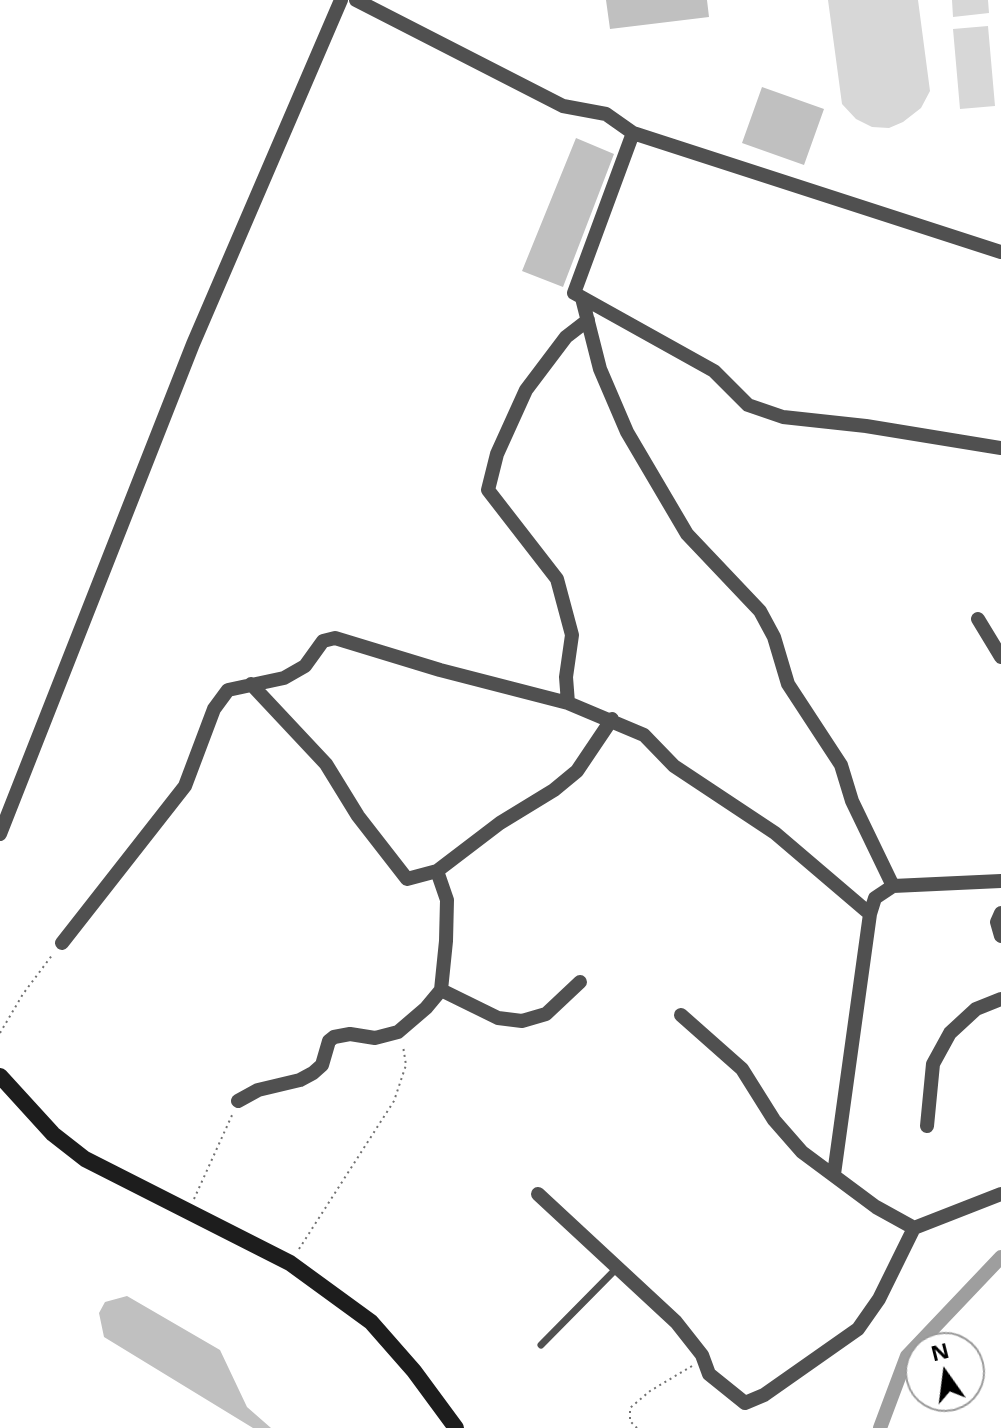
<!DOCTYPE html>
<html>
<head>
<meta charset="utf-8">
<style>
	body { margin:0 }
	#map { position:relative; width:1001px; height:1428px; overflow:hidden; background:#fff; font-family:"Open Sans",sans-serif }
	canvas { display:block }
	.north { position:absolute; left:905px; top:1332px; width:80px; height:80px; box-sizing:border-box; background:#fff; border:2px solid #999; border-radius:50%; rotate:346deg; font-size:22px; font-weight:700; line-height:32px; text-align:center; color:#000 }
	.north::after { content:''; display:block; margin:auto; width:28px; height:36px; background:#000; clip-path:polygon(50% 0,100% 100%,50% 72%,0 100%) }
</style>
</head>
<body>
<div id="map">
<canvas width="1001" height="1428"></canvas>
<div class="north">N</div>
</div>
<script>
const c = document.querySelector('canvas').getContext('2d');
c.lineJoin = 'round';
function paint(path, color) { c.fillStyle = color; c.fill(path, 'evenodd'); }
const poly = rows => new Path2D(rows.map(r => 'M' + r).join(''));
function stroke(path, color, width, dash) { c.strokeStyle = color; c.lineWidth = width; c.lineCap = dash ? 'butt' : 'round'; c.setLineDash(dash || []); c.stroke(path); }
paint(poly([
	[828,0,918,0,930,91,921,108,903,122,889,128,872,127,856,119,842,104],
	[952,0,988,0,989,13,953,17],
	[988,26,995,106,960,109,953,29]
]), '#d7d7d7');
stroke(poly([
	[880,1428,907,1356,1001,1257]
]), '#9e9e9e', 14);
paint(poly([
	[606,0,707,0,709,17,610,29],
	[762,87,824,109,804,165,742,143],
	[576,138,614,154,563,287,522,271],
	[127,1296,220,1350,247,1407,271,1428,253,1428,104,1337,99,1313,105,1302]
]), '#c0c0c0');
stroke(poly([
	[0,1033,23,994,53,954],
	[194,1199,233,1113],
	[299,1249,394,1101,406,1065,403,1046],
	[637,1428,630,1421,630,1408,650,1391,692,1366]
]), '#727272', 2, [2, 4]);
stroke(poly([
	[541,1345,617,1268]
]), '#505050', 7);
stroke(poly([
	[356,0,563,106,606,114,633,133,1001,252],
	[633,133,574,293,714,371,748,405,783,417,866,426,1001,448],
	[582,298,600,369,627,432,687,534,760,611,774,637,788,684,841,765,852,801,893,886],
	[978,619,1001,657],
	[251,684,326,764,358,816,407,879,437,871,500,823,554,790,577,771,612,719],
	[568,703,566,677,572,635,557,579,488,490,497,454,526,390,566,337,588,320],
	[0,834,193,344,341,0],
	[1001,913,997,922,1001,936],
	[62,943,185,786,214,709,228,690,284,678,305,666,323,641,335,638,440,670,568,703,644,735,674,766,775,833,870,914],
	[441,990,498,1018,522,1021,546,1014,580,982],
	[681,1015,742,1069,774,1120,802,1152,876,1207,914,1228,1001,1194],
	[238,1101,258,1090,300,1080,313,1073,322,1065,329,1041,334,1037,350,1034,375,1038,398,1032,426,1008,441,990,446,941,447,900,437,871],
	[927,1126,933,1064,950,1033,976,1009,1001,999],
	[834,1174,870,914,875,898,893,886,1001,881],
	[538,1194,676,1322,702,1355,709,1374,745,1403,764,1395,858,1329,879,1299,914,1228]
]), '#505050', 14);
stroke(poly([
	[0,1076,53,1134,85,1159,290,1263,371,1322,414,1371,456,1428]
]), '#1d1d1d', 16);
</script>
</body>
</html>
